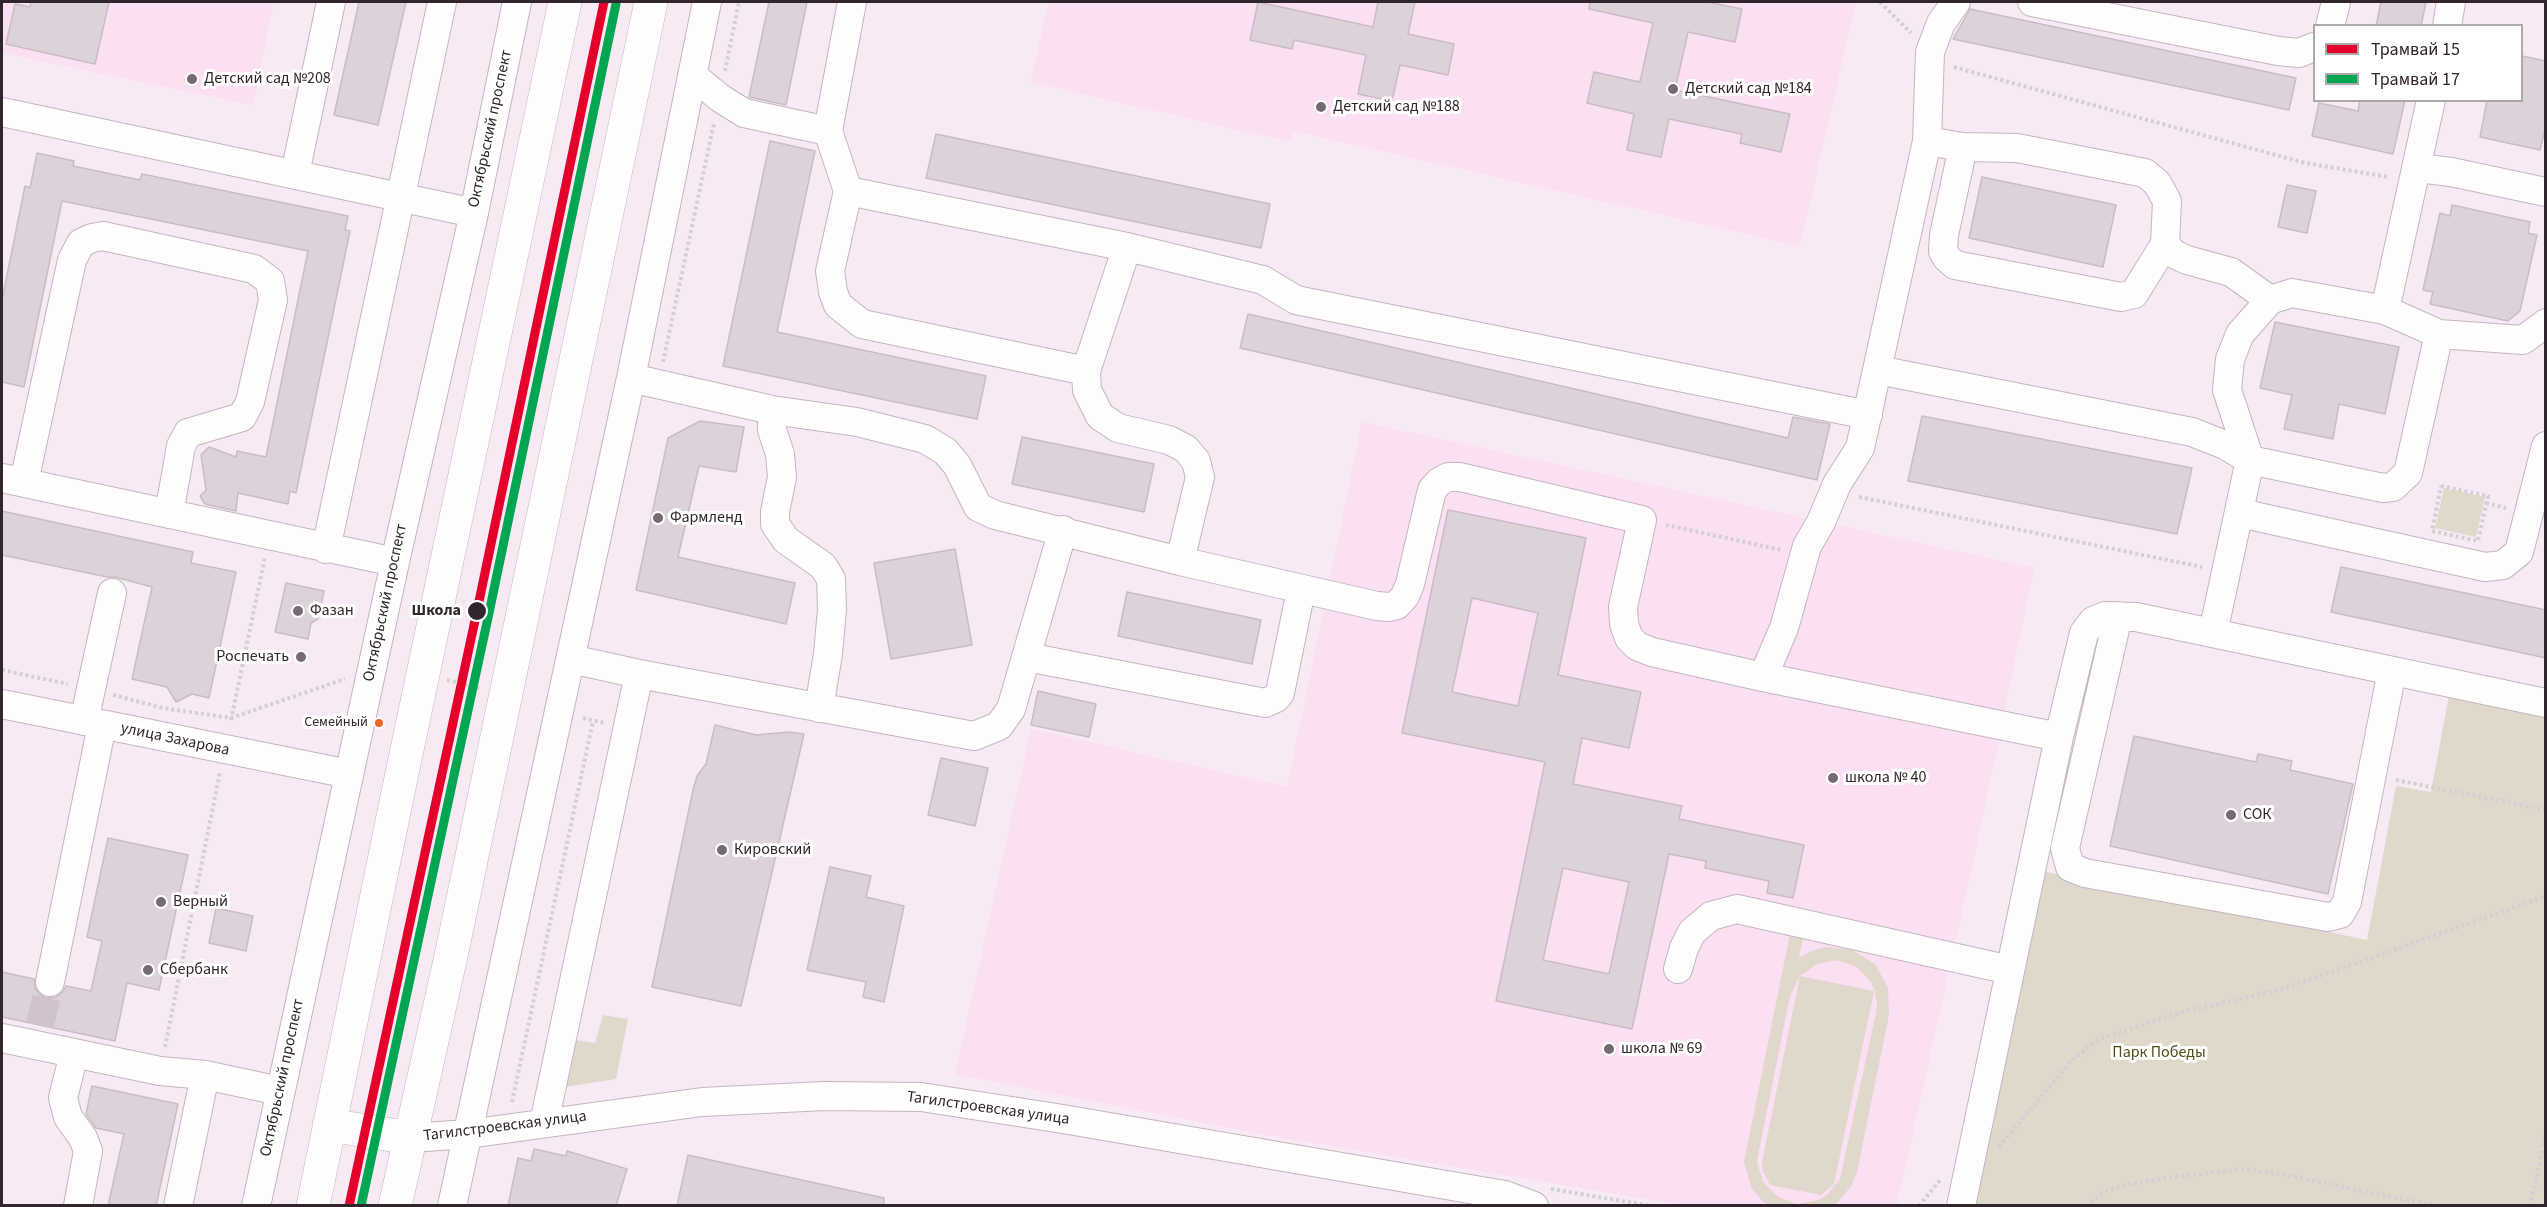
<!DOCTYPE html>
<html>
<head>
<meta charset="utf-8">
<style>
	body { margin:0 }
	#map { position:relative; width:2547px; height:1207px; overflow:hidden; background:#f8eaf4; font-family:"Source Sans 3",sans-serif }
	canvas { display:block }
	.frame { position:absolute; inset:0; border:3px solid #32262e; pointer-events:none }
	.legend { position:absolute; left:2313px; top:24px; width:210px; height:78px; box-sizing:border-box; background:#fff; border:2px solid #ada8ab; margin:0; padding:8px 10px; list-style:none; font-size:18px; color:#32262e }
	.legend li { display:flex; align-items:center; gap:12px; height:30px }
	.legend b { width:30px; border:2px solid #ada8ab }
</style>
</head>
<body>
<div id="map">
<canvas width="2547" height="1207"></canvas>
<div class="frame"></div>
<ul class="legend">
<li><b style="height:8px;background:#e4002b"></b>Трамвай 15</li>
<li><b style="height:8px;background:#00a651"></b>Трамвай 17</li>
</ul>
</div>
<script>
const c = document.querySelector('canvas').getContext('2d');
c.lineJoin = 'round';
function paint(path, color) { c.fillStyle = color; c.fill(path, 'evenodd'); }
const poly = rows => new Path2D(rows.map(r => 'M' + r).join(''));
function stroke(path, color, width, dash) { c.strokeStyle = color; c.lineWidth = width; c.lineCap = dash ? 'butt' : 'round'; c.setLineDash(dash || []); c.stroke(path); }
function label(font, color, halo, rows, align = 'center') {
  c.font = font + ' "Source Sans 3",sans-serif'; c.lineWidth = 6; c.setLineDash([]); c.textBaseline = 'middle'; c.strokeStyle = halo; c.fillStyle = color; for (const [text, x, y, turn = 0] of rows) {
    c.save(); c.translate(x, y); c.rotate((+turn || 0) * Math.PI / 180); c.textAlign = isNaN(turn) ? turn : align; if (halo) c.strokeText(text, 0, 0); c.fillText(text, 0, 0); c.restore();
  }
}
paint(poly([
	[2,2,274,2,253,105,2,53],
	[1049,2,1856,2,1800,246,1294,131,1291,142,1030,82],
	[1362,422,2034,568,1978,840,1897,1205,1682,1205,1271,1136,955,1074,1031,729,1287,787]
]), '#fbdff2');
paint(poly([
	[2444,488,2485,497,2476,537,2435,528],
	[2449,695,2545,715,2545,1205,1969,1206,2042,871,2367,940,2396,786,2431,792],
	[1790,934,1803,937,1799,958,1811,951,1825,947,1852,950,1875,964,1888,988,1889,1015,1857,1172,1852,1185,1835,1205,1767,1206,1752,1189,1744,1162],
	[1837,960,1857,967,1871,982,1875,992,1877,1002,1876,1013,1840,1179,1827,1195,1818,1200,1797,1204,1778,1197,1763,1182,1757,1162,1759,1151,1790,996,1800,976,1762,1162,1763,1171,1770,1185,1821,1195,1834,1184,1874,991,1800,976,1817,964],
	[603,1015,628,1019,616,1079,565,1087,575,1040,595,1043]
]), '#dfd8cb');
const building = poly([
	[31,2,109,2,95,64,6,44,15,4,30,7,31,2],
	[359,2,406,2,378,125,334,115,359,2],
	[769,2,807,2,786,105,749,97,769,2],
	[1258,2,1373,27,1378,2,1415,2,1408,34,1454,44,1448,75,1400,65,1392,101,1358,94,1366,55,1294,40,1292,49,1250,40,1258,2],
	[1590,2,1707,2,1742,9,1735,42,1688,32,1675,90,1790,114,1781,152,1740,143,1742,134,1669,119,1661,157,1627,150,1634,114,1587,103,1594,72,1640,82,1653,23,1589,9,1590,2],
	[2381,2,2426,2,2421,26,2376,26,2381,2],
	[1970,9,2296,78,2289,110,1953,39,1970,9],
	[2522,56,2546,61,2546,125,2540,150,2480,137,2487,100,2522,100,2522,56],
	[2360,100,2405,100,2393,154,2312,136,2319,103,2358,111,2360,100],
	[936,134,1270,204,1261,248,926,178,936,134],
	[770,141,815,151,777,332,986,376,977,419,723,366,770,141],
	[37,153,74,161,73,166,140,180,142,174,348,216,345,230,350,231,296,493,290,491,288,504,238,493,236,511,205,504,200,496,206,490,201,455,209,447,236,457,237,451,266,457,308,251,62,201,24,387,2,382,2,300,25,186,30,188,37,153],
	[1982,177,2116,205,2103,267,1969,238,1982,177],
	[2287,185,2316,191,2307,233,2278,227,2287,185],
	[2452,205,2530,222,2528,233,2537,235,2520,311,2508,321,2430,304,2433,292,2423,290,2440,213,2450,216,2452,205],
	[1248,314,1788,438,1793,417,1830,424,1817,480,1240,348,1248,314],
	[2275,322,2399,347,2385,414,2339,404,2333,439,2284,429,2292,395,2260,388,2275,322],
	[1922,416,2192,468,2177,534,1908,481,1922,416],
	[700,421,744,427,736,472,699,466,678,557,795,583,786,624,636,590,668,438,700,421],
	[1022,437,1154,464,1144,512,1012,484,1022,437],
	[1448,510,1586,538,1558,675,1641,692,1629,748,1582,738,1573,784,1682,806,1679,819,1804,845,1793,898,1767,893,1769,881,1705,868,1706,861,1669,854,1632,1029,1496,1001,1545,762,1402,733,1448,510],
	[1472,598,1538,613,1518,706,1452,692,1472,598],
	[1563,868,1629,882,1609,974,1543,960,1563,868],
	[2,511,193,552,191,563,236,572,209,698,192,694,176,702,167,687,132,679,152,587,115,577,107,577,2,555,2,511],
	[955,549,972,645,891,659,874,563,955,549],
	[2341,567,2546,610,2546,658,2331,612,2341,567],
	[286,583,324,591,318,619,311,623,308,639,275,632,286,583],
	[1127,592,1261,620,1252,664,1118,636,1127,592],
	[1038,691,1096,704,1089,737,1031,725,1038,691],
	[715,725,756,735,789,732,804,734,741,1006,652,987,693,790,697,776,706,764,715,725],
	[2134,736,2256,762,2258,754,2292,761,2290,770,2353,784,2328,894,2110,846,2134,736],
	[941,758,988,768,975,826,928,815,941,758],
	[108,838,188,855,159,990,127,983,115,1041,2,1017,2,972,34,979,35,988,39,994,46,998,56,997,63,992,66,986,91,991,102,941,87,937,108,838],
	[830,867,871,876,866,897,904,906,884,1002,863,997,866,982,807,970,830,867],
	[216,908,253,916,246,951,209,943,216,908],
	[92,1086,178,1104,156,1206,108,1206,124,1134,96,1128,86,1114,92,1086],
	[534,1149,566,1156,567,1151,627,1169,616,1206,508,1206,518,1158,531,1161,534,1149],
	[688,1155,884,1198,884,1206,677,1206,688,1155]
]);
paint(building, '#ded2da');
stroke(building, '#c9bdc5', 1.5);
stroke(poly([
	[40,1025,50,982]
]), '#d0c3cc', 28, [28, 14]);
const minor = poly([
	[852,2,828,131,848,191,830,271,833,292,838,305,862,324,1086,371],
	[2032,2,2278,51,2299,53,2314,47],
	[2330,26,2336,2],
	[2447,26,2451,2],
	[692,75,720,98,744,113,828,131],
	[2,112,474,213],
	[1927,141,1963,147,2017,148,2145,173,2157,183,2167,201,2165,244,2134,294,2121,297,1955,265,1947,258,1943,251,1944,235,1963,147],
	[2418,168,2451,172,2546,192],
	[295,174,331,2],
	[848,191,1127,247,1263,280,1296,300,1868,415],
	[2165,244,2174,254,2187,260,2231,272,2270,300],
	[2385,310,2431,100],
	[2439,334,2408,473,2393,487,2383,488,2250,460,2227,390,2230,359,2240,334,2270,300,2292,293,2385,310,2439,334,2523,340,2546,323],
	[1878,370,2192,432,2225,445,2250,460,2213,633],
	[631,378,772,410,772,430,780,454,782,477,775,512,775,524,786,540,823,566,831,579,832,609,828,654,819,708],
	[772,410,857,422,925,439,945,451,957,465,978,507,995,515,1180,561,1200,477,1196,461,1186,449,1169,440,1118,428,1100,416,1087,390,1086,371,1127,247],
	[2,478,395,562],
	[24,482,72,260,81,243,92,238,103,236,254,269,270,281,273,300,250,402,242,417,188,433,181,446,169,514],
	[2240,513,2485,567,2503,565,2519,552,2546,446],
	[326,549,442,2],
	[1180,561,1377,606,1389,607,1397,605,1405,596,1410,584,1432,490,1439,482,1448,477,1460,477,1642,520,1623,607,1624,624,1629,638,1637,646,1652,652,1763,677,2059,737],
	[2118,616,2065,848,2070,867,2085,873,2328,917,2340,914,2347,902,2392,671],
	[1027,657,1265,703,1276,698,1280,693,1301,590],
	[571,659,639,674,974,736,999,726,1011,709,1063,530],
	[1763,677,1784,628,1807,546,1821,522,1837,484,1860,448,1927,141,1930,52,1941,23,1956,2],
	[2,704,349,774],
	[84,721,112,593],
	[1678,969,1684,948,1692,932,1711,916,1737,909,2010,970],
	[50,982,102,725],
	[2,1038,160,1071,205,1075,280,1091],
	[74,1054,63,1098,68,1117,83,1138,88,1151,78,1206],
	[544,1123,639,674],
	[411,1138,468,1134,702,1102,825,1096,921,1097,1063,1119,1481,1191,1505,1195,1534,1206],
	[178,1206,205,1075],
	[256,1206,395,562,474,213,517,2],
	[452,1206,631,378,707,2],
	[1961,1206,2059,737,2084,633,2093,621,2105,616,2136,617,2546,703]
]);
const major = poly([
	[329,1125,411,1138],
	[313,1206,401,778,565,2],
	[395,1206,451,956,651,2]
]);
stroke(minor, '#c3b6bf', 30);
stroke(major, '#c3b6bf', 34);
stroke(poly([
	[1880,2,1911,33],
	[1954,67,2305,163,2389,177],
	[725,71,739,2],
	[663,362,714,123],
	[2441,486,2488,496,2478,541,2432,531,2441,486],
	[1859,497,2202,567],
	[2486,503,2506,508],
	[1666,525,1782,550],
	[2,670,68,684],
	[447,680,481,688],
	[113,695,163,708,231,718,345,679],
	[583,718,605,723],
	[231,720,265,557],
	[2396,780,2546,810],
	[165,1047,220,772],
	[512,1102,593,721],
	[1999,1147,2071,1061,2097,1040,2182,1012,2280,990,2546,896],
	[1551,1189,1651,1206],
	[1919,1206,1940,1180],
	[2086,1206,2104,1192,2124,1185,2173,1177,2243,1169,2286,1175,2437,1206],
	[2530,1206,2546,1134]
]), '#d3cfd3', 4, [3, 3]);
stroke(minor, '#fefcfd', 28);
stroke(major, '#fefcfd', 33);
stroke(poly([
	[349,1206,477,611,604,2]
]), '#e4002b', 9);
stroke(poly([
	[361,1206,489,613,616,4]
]), '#00a651', 9);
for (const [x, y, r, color] of [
	[192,79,6,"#776b73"],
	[1673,89,6,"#776b73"],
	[1321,107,6,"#776b73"],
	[658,518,6,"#776b73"],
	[298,611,6,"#776b73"],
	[477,611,10,"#32262e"],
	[301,657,6,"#776b73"],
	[379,723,5,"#f26522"],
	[1833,778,6,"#776b73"],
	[2231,815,6,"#776b73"],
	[722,850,6,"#776b73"],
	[161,902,6,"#776b73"],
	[148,970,6,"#776b73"],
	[1609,1049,6,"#776b73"]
]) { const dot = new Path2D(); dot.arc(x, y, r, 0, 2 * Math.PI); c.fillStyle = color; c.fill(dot); stroke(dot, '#fff', 2); }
label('14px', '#32262e', '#fff', [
	["Семейный",368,723]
], 'right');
label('16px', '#32262e', '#fff', [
	["Детский сад №208",204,79],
	["Детский сад №184",1685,89],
	["Детский сад №188",1333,107],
	["Фармленд",670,518],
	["Фазан",310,611],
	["Роспечать",289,657,"right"],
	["школа № 40",1845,778],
	["СОК",2243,815],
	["Кировский",734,850],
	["Верный",173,902],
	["Сбербанк",160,970],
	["школа № 69",1621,1049]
], 'left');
label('16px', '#32262e', '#fff', [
	["Октябрьский проспект",491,129,-78],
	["Октябрьский проспект",386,603,-78],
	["улица Захарова",175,740,12],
	["Октябрьский проспект",283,1078,-78],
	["Тагилстроевская улица",988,1109,8],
	["Тагилстроевская улица",505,1127,-7]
]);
label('bold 16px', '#32262e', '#fff', [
	["Школа",461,611]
], 'right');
label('16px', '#504e13', '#fff', [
	["Парк Победы",2159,1053]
]);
</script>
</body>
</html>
